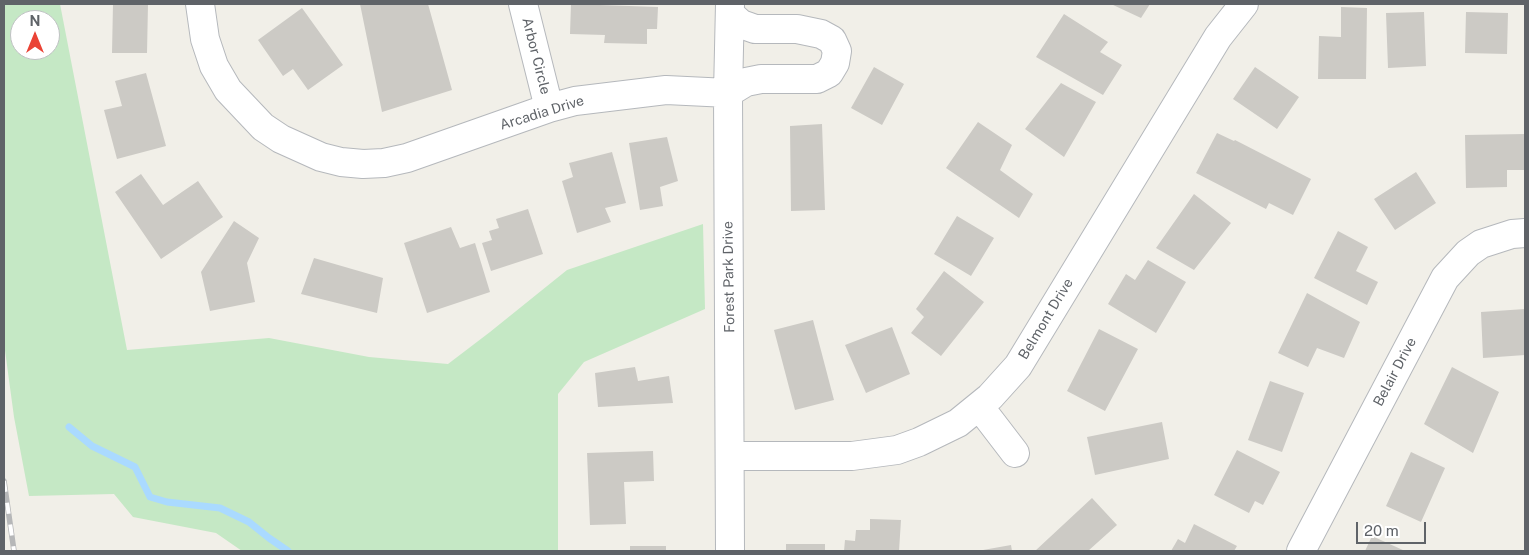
<!DOCTYPE html>
<html>
<head>
<meta charset="utf-8">
<style>
	body { margin:0 }
	#map { position:relative; width:1529px; height:555px; overflow:hidden; background:#f1efe8; font-family:"Public Sans",sans-serif }
	canvas { display:block }
	.frame { position:absolute; inset:0; border:5px solid #5f6368; pointer-events:none }
	.north { position:absolute; left:10px; top:10px; width:50px; height:50px; box-sizing:border-box; background:#fff; border:1px solid #bfc1c3; border-radius:50%; rotate:0deg; font-size:14px; font-weight:700; line-height:20px; text-align:center; color:#5f6368 }
	.north::after { content:''; display:block; margin:auto; width:18px; height:22px; background:#ea4335; clip-path:polygon(50% 0,100% 100%,50% 72%,0 100%) }
	.scale { position:absolute; left:1356px; top:522px; width:70px; height:22px; box-sizing:border-box; border:2px solid #5f6368; border-top:0; padding-left:6px; font-size:15px; line-height:18px; white-space:nowrap; color:#5f6368; -webkit-text-stroke:4px #fff; paint-order:stroke }
</style>
</head>
<body>
<div id="map">
<canvas width="1529" height="555"></canvas>
<div class="frame"></div>
<div class="north">N</div>
<div class="scale">20 m</div>
</div>
<script>
const c = document.querySelector('canvas').getContext('2d');
c.lineJoin = 'round';
function paint(path, color) { c.fillStyle = color; c.fill(path, 'evenodd'); }
const poly = rows => new Path2D(rows.map(r => 'M' + r).join(''));
function stroke(path, color, width, dash) { c.strokeStyle = color; c.lineWidth = width; c.lineCap = dash ? 'butt' : 'round'; c.setLineDash(dash || []); c.stroke(path); }
function label(font, color, halo, rows, align = 'center') {
  c.font = font + ' "Public Sans",sans-serif'; c.lineWidth = 4.5; c.setLineDash([]); c.textBaseline = 'middle'; c.strokeStyle = halo; c.fillStyle = color; for (const [text, x, y, turn = 0] of rows) {
    c.save(); c.translate(x, y); c.rotate((+turn || 0) * Math.PI / 180); c.textAlign = isNaN(turn) ? turn : align; if (halo) c.strokeText(text, 0, 0); c.fillText(text, 0, 0); c.restore();
  }
}
paint(poly([
	[4,4,60,4,127,350,269,338,369,357,448,364,490,332,567,270,703,224,705,309,584,362,558,394,558,551,242,551,216,533,133,517,114,494,29,496,14,417,4,343],
	[20,20,50,20,50,50,20,50]
]), '#c5e8c5');
stroke(poly([
	[69,427,92,446,135,467,150,497,167,502,220,508,249,522,269,538,288,551]
]), '#aadaff', 7);
paint(poly([
	[113,4,148,4,147,53,112,53],
	[360,4,428,4,452,90,382,112],
	[571,4,658,7,657,29,647,29,647,44,604,43,605,35,570,34],
	[1111,4,1150,4,1141,18],
	[1341,7,1367,8,1366,79,1318,79,1319,36,1341,37],
	[302,8,343,65,308,90,293,69,283,76,258,40],
	[1424,12,1426,66,1388,68,1386,13],
	[1466,12,1508,13,1507,54,1465,53],
	[1064,14,1108,42,1100,52,1122,65,1103,95,1036,57],
	[874,67,904,84,882,125,851,108],
	[1255,67,1299,97,1277,129,1233,99],
	[146,73,166,146,117,159,104,110,122,106,115,81],
	[1061,83,1096,102,1064,157,1025,129],
	[978,122,1012,145,1000,170,1033,194,1019,218,946,168],
	[822,124,825,210,791,211,790,126],
	[1217,133,1234,141,1235,140,1311,179,1293,215,1269,203,1266,209,1196,173],
	[1525,134,1525,170,1507,170,1507,187,1466,188,1465,135],
	[667,137,678,181,660,187,663,206,640,210,629,143],
	[612,152,626,203,605,208,611,222,577,233,562,181,573,177,569,163],
	[1416,172,1436,203,1395,230,1374,199],
	[141,174,163,205,198,181,223,217,161,259,115,192],
	[1194,194,1231,223,1194,270,1156,248],
	[528,209,543,254,491,271,482,243,492,240,489,231,499,228,496,219],
	[957,216,994,238,971,276,934,254],
	[234,221,259,238,247,263,255,302,210,311,201,272],
	[451,227,460,248,475,243,490,292,427,313,404,243],
	[1338,231,1368,247,1356,271,1378,282,1367,305,1314,278],
	[314,258,383,278,377,313,301,294],
	[1148,260,1186,282,1156,333,1108,304,1126,274,1135,280],
	[944,271,984,302,941,356,911,333,924,317,916,309],
	[1307,293,1360,322,1344,358,1317,348,1308,367,1278,353],
	[1525,309,1525,355,1483,358,1481,312],
	[813,320,834,400,795,410,774,330],
	[892,327,910,374,866,393,845,345],
	[1099,329,1138,349,1105,411,1067,391],
	[635,367,638,381,669,376,673,403,598,407,595,373],
	[1452,367,1499,392,1473,453,1424,424],
	[1270,381,1304,393,1282,452,1248,440],
	[1162,422,1169,459,1095,475,1087,437],
	[1237,450,1280,472,1263,505,1255,501,1249,513,1214,495],
	[653,451,654,481,624,482,626,524,590,525,587,453],
	[1411,452,1445,468,1421,522,1386,506],
	[1092,498,1117,525,1088,551,1035,551],
	[870,519,901,520,899,551,844,551,845,540,855,541,856,530,870,530],
	[1194,524,1237,546,1234,551,1171,551,1178,539,1185,543],
	[1372,536,1405,551,1365,551],
	[786,544,825,544,825,551,786,551],
	[1011,545,1012,551,984,551,983,550],
	[630,546,666,546,666,551,630,551]
]), '#cccac5');
const minor = poly([
	[200,4,205,39,214,66,228,90,263,127,281,139,321,157,341,162,363,164,384,163,407,158,549,108,575,101,666,90,728,93,746,82,761,79,817,79,829,73,835,63,837,51,832,40,821,34,797,29,755,29,741,24,731,15],
	[523,4,549,108],
	[979,406,1015,453],
	[731,456,852,456,897,450,919,442,958,423,990,397,1018,366,1218,37,1244,4],
	[730,551,728,93,730,4],
	[1301,551,1445,278,1468,253,1481,244,1512,234,1525,233]
]);
stroke(minor, '#b5b8bc', 30);
stroke(minor, '#fff', 28);
const rail = poly([
	[4,481,14,551]
]);
stroke(rail, '#b6b7b8', 5.5);
stroke(rail, '#fff', 4, [11]);
label('14px', '#5f6368', '#fff', [
	["Arbor Circle",536,56,76],
	["Arcadia Drive",542,113,-17],
	["Forest Park Drive",729,277,-91],
	["Belmont Drive",1046,319,-59],
	["Belair Drive",1395,372,-62]
]);
</script>
</body>
</html>
